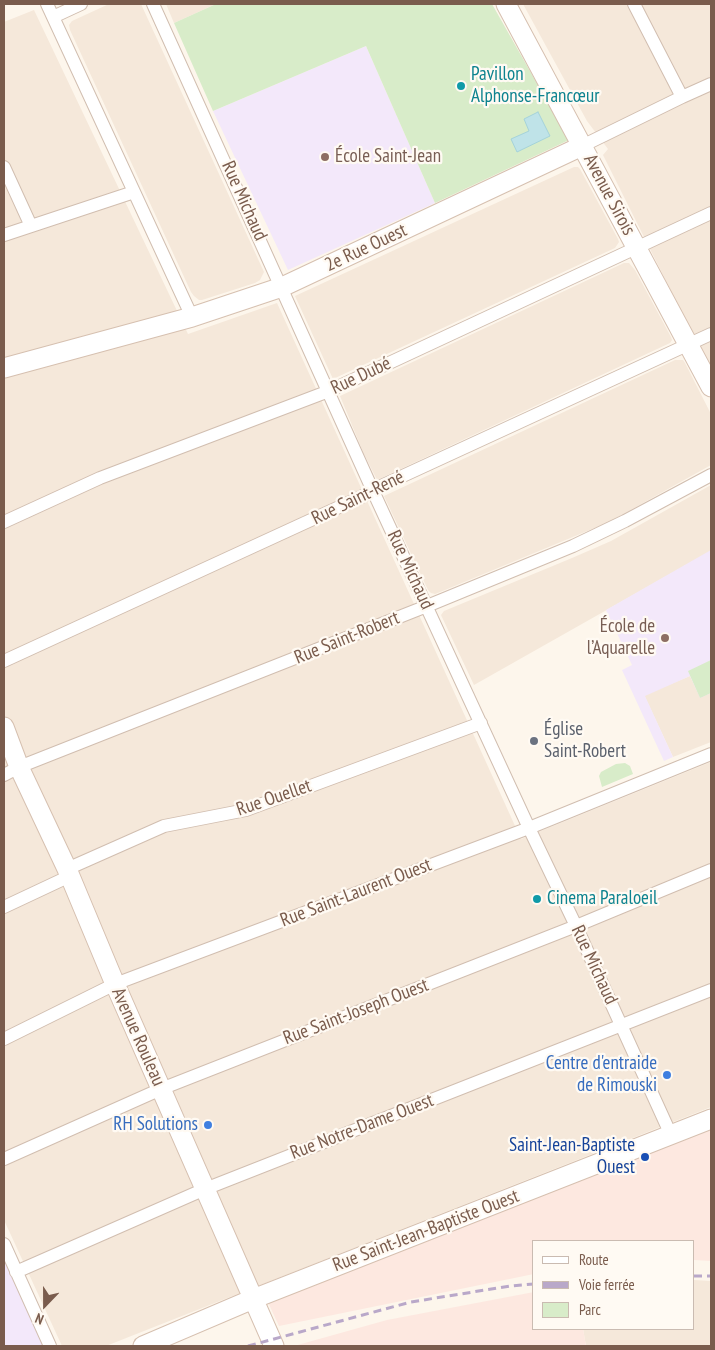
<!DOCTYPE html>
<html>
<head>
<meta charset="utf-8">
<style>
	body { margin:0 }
	#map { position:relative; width:715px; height:1350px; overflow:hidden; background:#fdf6ec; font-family:"PT Sans Narrow",sans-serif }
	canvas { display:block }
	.frame { position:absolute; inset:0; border:5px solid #7a5c4d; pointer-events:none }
	.legend { position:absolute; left:532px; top:1240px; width:162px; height:90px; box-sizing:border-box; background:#fffaf3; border:1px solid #cabbb1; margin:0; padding:6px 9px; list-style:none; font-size:15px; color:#7a5c4d }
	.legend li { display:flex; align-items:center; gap:10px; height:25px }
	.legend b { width:25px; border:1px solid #cabbb1 }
	.north { position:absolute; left:20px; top:1280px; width:50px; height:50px; -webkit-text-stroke:4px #fffaf3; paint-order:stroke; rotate:202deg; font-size:14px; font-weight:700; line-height:20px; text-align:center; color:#7a5c4d }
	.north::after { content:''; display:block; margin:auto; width:18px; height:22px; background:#7a5c4d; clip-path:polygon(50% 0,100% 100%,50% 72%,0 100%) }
</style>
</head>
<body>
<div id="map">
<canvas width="715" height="1350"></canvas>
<div class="frame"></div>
<ul class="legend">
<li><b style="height:6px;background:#fff"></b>Route</li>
<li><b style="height:6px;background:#b9a8c9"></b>Voie ferrée</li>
<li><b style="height:14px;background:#d8ecc9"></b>Parc</li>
</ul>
<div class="north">N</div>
</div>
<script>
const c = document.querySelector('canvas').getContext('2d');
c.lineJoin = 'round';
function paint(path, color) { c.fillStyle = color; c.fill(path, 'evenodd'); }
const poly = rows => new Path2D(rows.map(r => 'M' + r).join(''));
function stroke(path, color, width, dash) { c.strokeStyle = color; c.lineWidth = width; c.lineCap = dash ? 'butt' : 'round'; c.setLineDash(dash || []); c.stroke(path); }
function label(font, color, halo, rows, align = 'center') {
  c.font = font + ' "PT Sans Narrow",sans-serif'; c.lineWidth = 4.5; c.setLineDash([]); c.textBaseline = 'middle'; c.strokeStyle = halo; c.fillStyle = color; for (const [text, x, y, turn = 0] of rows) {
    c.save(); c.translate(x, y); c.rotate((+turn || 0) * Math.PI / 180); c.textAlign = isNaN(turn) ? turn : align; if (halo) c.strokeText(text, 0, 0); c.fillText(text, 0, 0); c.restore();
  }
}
paint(poly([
	[109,4,141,4,264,272,260,280,255,283,202,300,199,300,194,296,191,292,70,30,69,25,72,21],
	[166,4,216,4,174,23],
	[523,4,711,4,711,371,603,155,608,149,587,121],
	[34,10,188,334,277,303,521,839,711,762,711,1107,106,1346,62,1346,4,1220,4,22],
	[574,167,578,167,580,169,618,239,619,242,615,248,333,379,295,296],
	[624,263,629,263,635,270,671,337,672,340,670,343,377,480,363,452,340,396],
	[675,360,683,360,685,363,711,414,711,465,609,522,445,590,435,594,431,593,428,590,384,496],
	[711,485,711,551,474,685,441,615,444,611,572,558,611,541],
	[690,676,700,697,711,693,711,742,673,757,644,695],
	[694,1280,711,1281,711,1346,586,1346,583,1329,694,1329]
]), '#f5e8da');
paint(poly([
	[711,1127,711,1261,694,1260,694,1241,534,1241,534,1274,279,1326,260,1285,653,1149],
	[534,1292,534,1329,583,1329,586,1346,294,1346,387,1320]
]), '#fde8e0');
paint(poly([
	[366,46,435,203,288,270,213,111],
	[711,550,711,693,700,698,690,676,645,696,673,757,664,761,622,670,632,665,606,610],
	[4,1244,50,1346,4,1346]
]), '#f3e8fa');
paint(poly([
	[216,4,492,4,569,140,435,203,366,46,213,111,174,23],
	[711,660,711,693,700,698,688,671],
	[625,763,630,766,633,774,602,787,599,776,601,772,616,764]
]), '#d8ecc9');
const water = poly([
	[538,112,550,136,517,152,511,139,529,131,524,119,538,112]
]);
paint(water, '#bfe3e8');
stroke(water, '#a5d3da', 1);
const street = poly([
	[47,4,192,317],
	[153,4,373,491,529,828,576,926,671,1135],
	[634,4,682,97],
	[53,17,81,4],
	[582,146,682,97,711,84],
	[4,167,31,226],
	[4,235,134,192],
	[4,522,100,478,329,391,711,213],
	[4,661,361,497,381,486,711,334],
	[4,775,19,767,427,606,573,546,625,521,711,475],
	[67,869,164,826,246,810,481,723],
	[4,907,70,876],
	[4,1039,115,984,529,828,711,754],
	[4,1159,161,1089,576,926,711,870],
	[4,1244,50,1346],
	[16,1272,205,1189,711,990]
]);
const secondary = poly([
	[506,4,711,387],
	[4,368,192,317,282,287,582,146],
	[4,727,19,767,67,869,115,984,274,1346],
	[143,1346,253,1299,711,1119]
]);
stroke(street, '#d1beb0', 14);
stroke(secondary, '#d6c0b0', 21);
stroke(street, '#fff', 12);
stroke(secondary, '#fff', 19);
stroke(poly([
	[694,1276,711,1276],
	[248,1346,411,1302,510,1286,534,1284]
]), '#b9a8c9', 3, [8, 5]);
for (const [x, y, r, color] of [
	[461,86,5,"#0f9aa8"],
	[325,157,5,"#8d6e63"],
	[665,638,5,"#8d6e63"],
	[534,741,5,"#6b7280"],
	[537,899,5,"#0f9aa8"],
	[667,1075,5,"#3f7fe0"],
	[208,1125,5,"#3f7fe0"],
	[645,1157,5,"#1a4fb4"]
]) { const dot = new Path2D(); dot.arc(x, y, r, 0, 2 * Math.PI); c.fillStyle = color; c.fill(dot); stroke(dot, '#fffaf3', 2); }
label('19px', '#0d838f', '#fffaf3', [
	["Pavillon",471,75],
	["Alphonse-Francœur",471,97],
	["Cinema Paraloeil",547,899]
], 'left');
label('19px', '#785e54', '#fffaf3', [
	["École Saint-Jean",335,157],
	["École de",655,627,"right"],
	["l’Aquarelle",655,649,"right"]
], 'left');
label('19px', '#7a5c4d', '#fffaf3', [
	["Avenue Sirois",609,195,62],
	["Rue Michaud",244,201,66],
	["2e Rue Ouest",366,248,-25],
	["Rue Dubé",361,376,-25],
	["Rue Saint-René",358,498,-26],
	["Rue Michaud",410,570,65],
	["Rue Saint-Robert",347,638,-22],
	["Rue Ouellet",274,798,-19],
	["Rue Saint-Laurent Ouest",356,893,-21],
	["Rue Michaud",594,965,65],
	["Rue Saint-Joseph Ouest",356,1012,-21],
	["Avenue Rouleau",138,1037,66],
	["Rue Notre-Dame Ouest",362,1127,-21],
	["Rue Saint-Jean-Baptiste Ouest",426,1231,-21]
]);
label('19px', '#5b616d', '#fffaf3', [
	["Église",544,730],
	["Saint-Robert",544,752]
], 'left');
label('19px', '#366cbe', '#fffaf3', [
	["Centre d'entraide",657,1064],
	["de Rimouski",657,1086],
	["RH Solutions",198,1125]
], 'right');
label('19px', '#164399', '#fffaf3', [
	["Saint-Jean-Baptiste",635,1146],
	["Ouest",635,1168]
], 'right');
</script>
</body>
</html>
